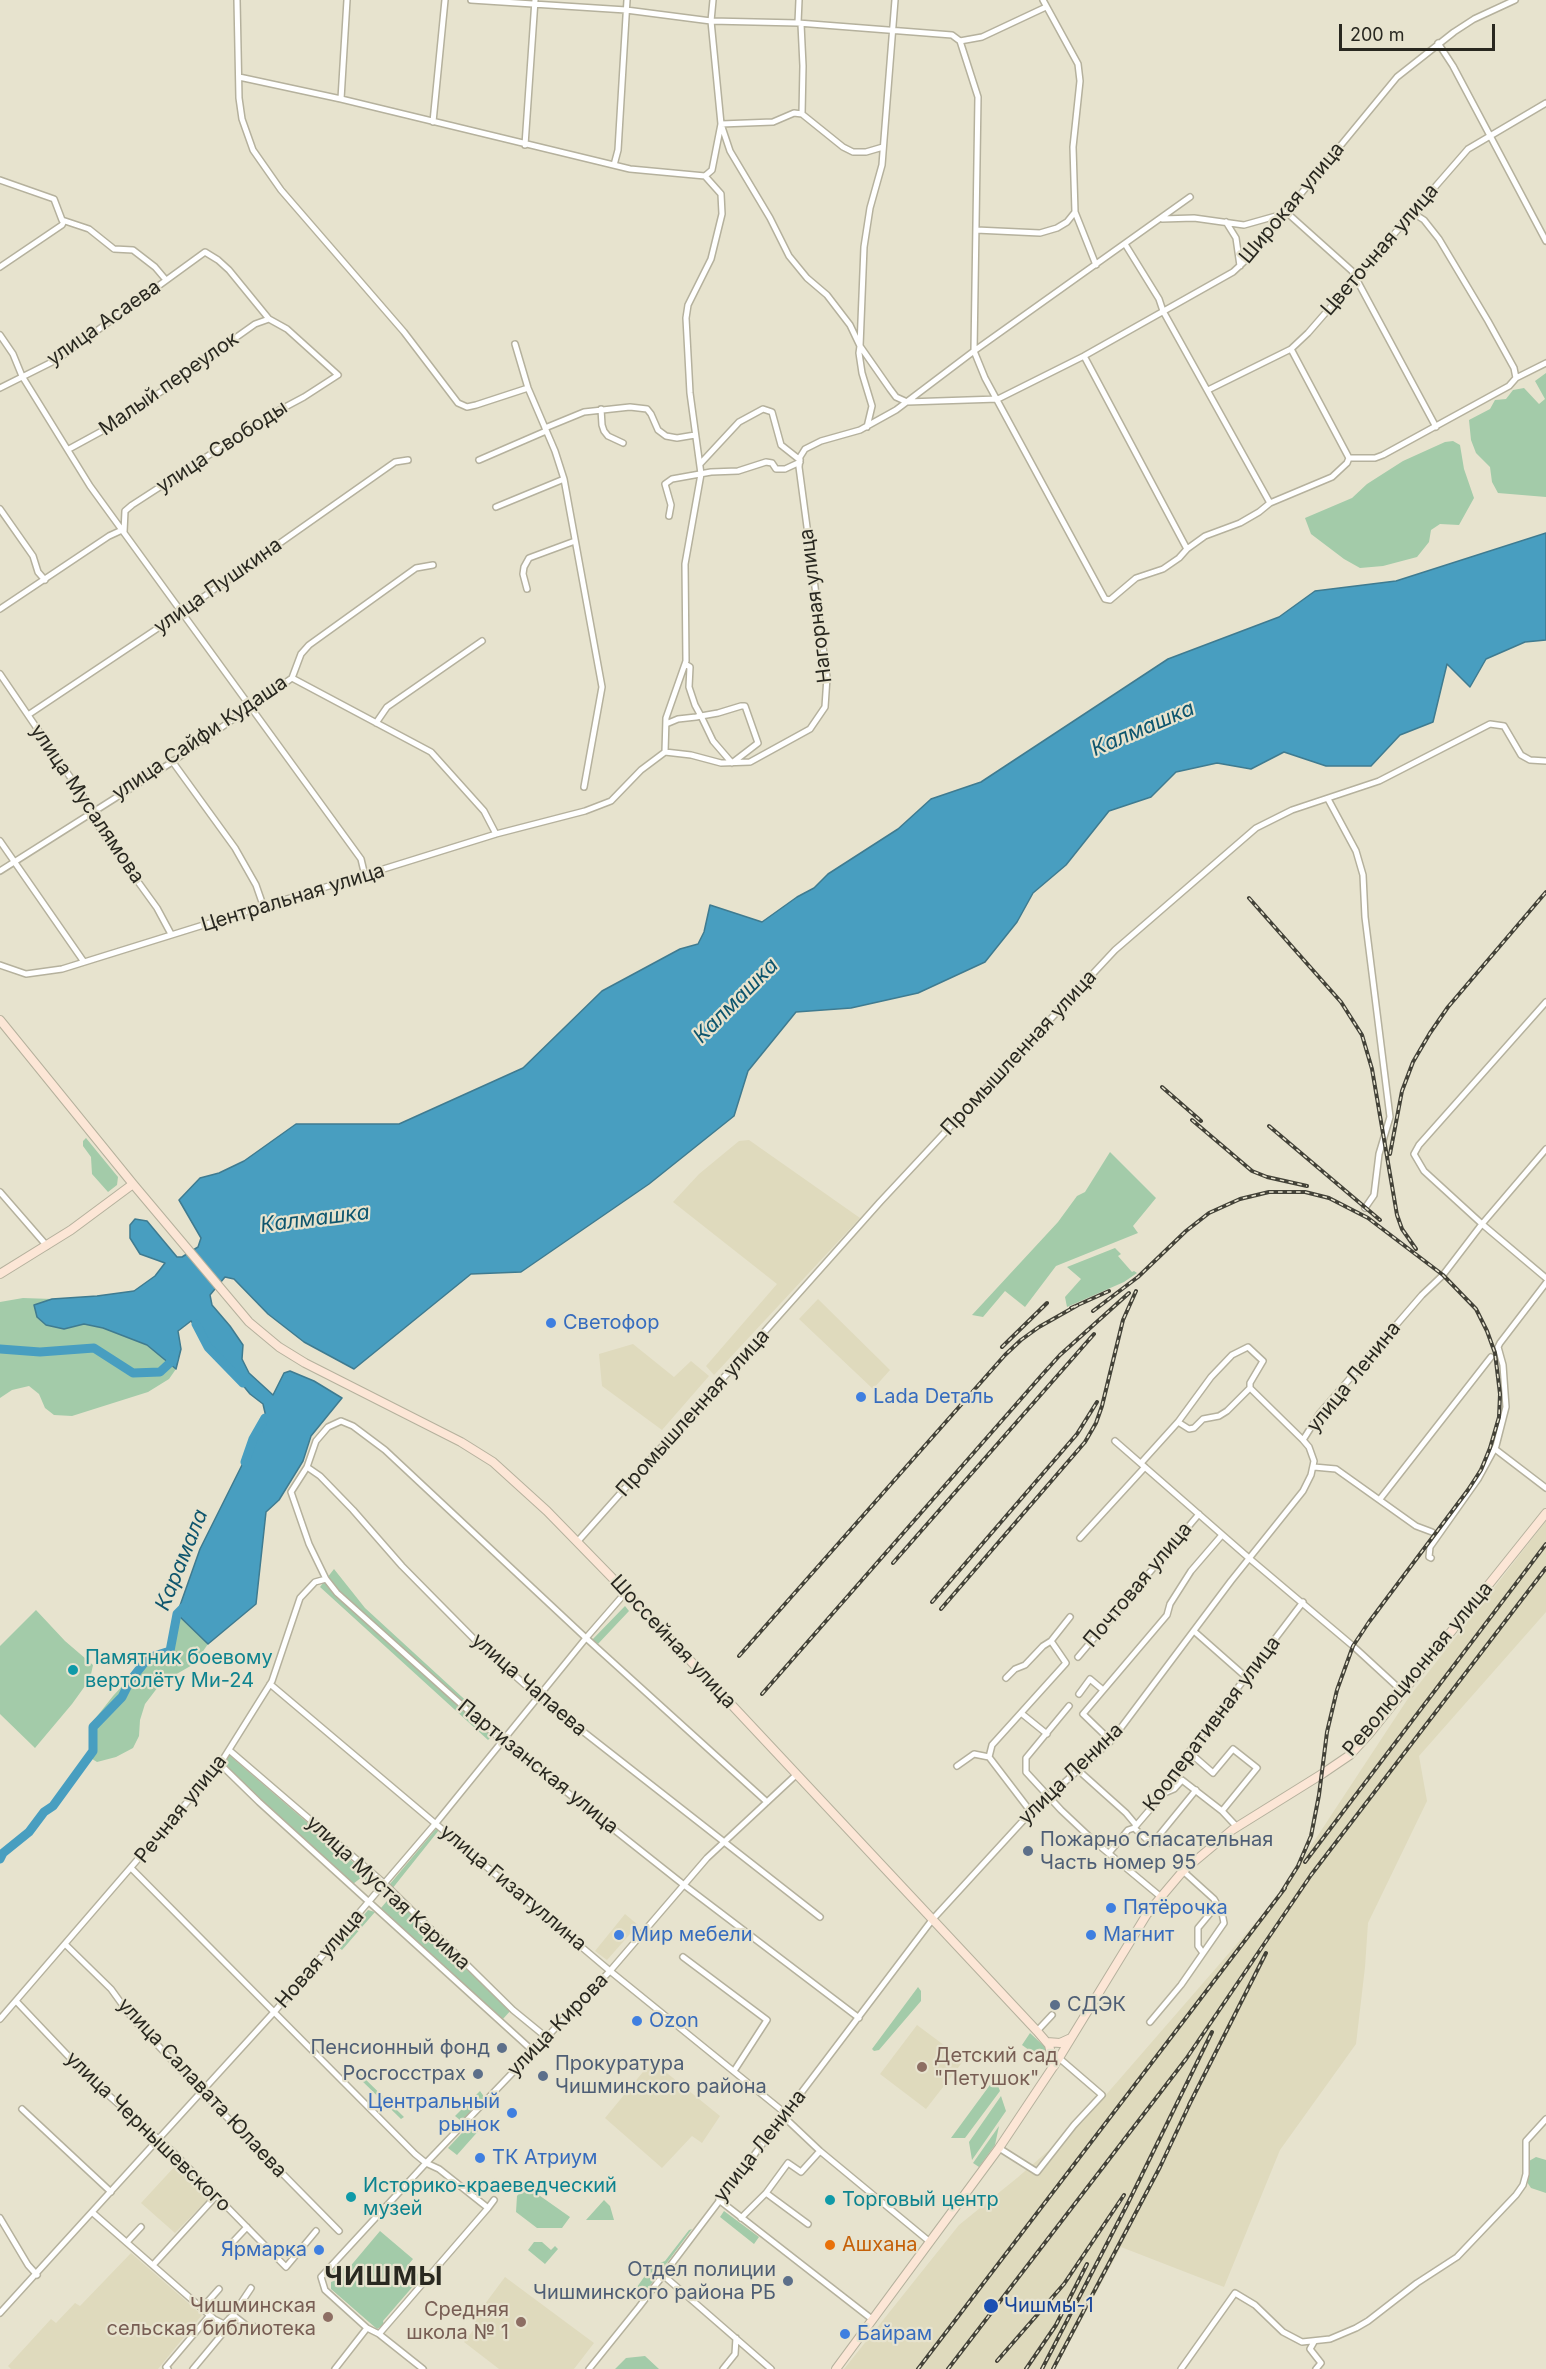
<!DOCTYPE html>
<html>
<head>
<meta charset="utf-8">
<style>
	body { margin:0 }
	#map { position:relative; width:1546px; height:2369px; overflow:hidden; background:#e7e3ce; font-family:Inter,sans-serif }
	canvas { display:block }
	.scale { position:absolute; left:1339px; top:24px; width:156px; height:27px; box-sizing:border-box; border:3px solid #292820; border-top:0; padding-left:8px; font-size:18px; line-height:21px; white-space:nowrap; color:#292820; -webkit-text-stroke:4px #e7e3ce; paint-order:stroke }
</style>
</head>
<body>
<div id="map">
<canvas width="1546" height="2369"></canvas>
<div class="scale">200 m</div>
</div>
<script>
const c = document.querySelector('canvas').getContext('2d');
c.lineJoin = 'round';
function paint(path, color) { c.fillStyle = color; c.fill(path, 'evenodd'); }
const poly = rows => new Path2D(rows.map(r => 'M' + r).join(''));
function stroke(path, color, width, dash) { c.strokeStyle = color; c.lineWidth = width; c.lineCap = dash ? 'butt' : 'round'; c.setLineDash(dash || []); c.stroke(path); }
function label(font, color, halo, rows, align = 'center') {
  c.font = font + ' Inter,sans-serif'; c.lineWidth = 4.5; c.setLineDash([]); c.textBaseline = 'middle'; c.strokeStyle = halo; c.fillStyle = color; for (const [text, x, y, turn = 0] of rows) {
    c.save(); c.translate(x, y); c.rotate((+turn || 0) * Math.PI / 180); c.textAlign = isNaN(turn) ? turn : align; if (halo) c.strokeText(text, 0, 0); c.fillText(text, 0, 0); c.restore();
  }
}
paint(poly([
	[749,1140,860,1218,714,1375,706,1366,777,1284,673,1202,699,1174,739,1141],
	[818,1299,890,1370,873,1389,799,1319],
	[633,1344,674,1377,691,1361,709,1376,662,1430,602,1386,599,1354],
	[1546,1521,1546,1612,1419,1756,1427,1801,1368,1923,1365,1967,1356,2044,1280,2150,1224,2287,1121,2247,1055,2369,844,2369,959,2225,1017,2178,1085,2119,1276,1899,1409,1697],
	[625,1914,638,1925,607,1960,595,1951],
	[917,2025,964,2060,926,2109,880,2074],
	[652,2061,720,2116,702,2143,692,2136,662,2168,605,2118],
	[177,2164,211,2196,175,2233,141,2203],
	[131,2253,202,2315,158,2369,11,2369,8,2366,51,2319,56,2323,75,2303,80,2306],
	[505,2277,594,2343,574,2369,499,2369,464,2342,478,2324,473,2320]
]), '#dfdabd');
paint(poly([
	[1546,373,1546,497,1498,493,1492,482,1490,467,1476,453,1471,440,1469,420,1490,409,1495,400,1506,399,1513,390,1524,388,1539,404,1545,399,1535,381],
	[1453,441,1460,445,1464,469,1474,498,1459,525,1440,524,1431,530,1429,542,1417,557,1383,566,1360,568,1344,559,1311,534,1305,518,1352,498,1367,484,1403,461,1445,442],
	[86,1138,118,1177,117,1185,108,1192,92,1174,91,1157,83,1146,83,1141],
	[1110,1152,1156,1198,1133,1226,1138,1233,1056,1266,1025,1307,1005,1291,983,1317,972,1315,1058,1222,1077,1196,1085,1192],
	[1115,1248,1121,1254,1118,1256,1132,1272,1134,1271,1137,1273,1124,1282,1067,1307,1065,1297,1081,1279,1067,1267],
	[23,1298,52,1299,34,1305,64,1329,84,1324,103,1328,147,1345,176,1369,169,1379,148,1392,72,1416,54,1415,45,1408,39,1394,29,1386,12,1390,0,1398,0,1302],
	[334,1569,365,1608,498,1730,488,1740,320,1587],
	[625,1606,629,1611,597,1645,592,1640],
	[36,1610,65,1641,93,1665,90,1679,72,1704,35,1748,0,1714,0,1646],
	[177,1614,208,1644,194,1664,161,1683,145,1704,140,1720,139,1736,133,1748,116,1757,97,1762,89,1757,91,1724,113,1696,148,1658,170,1651],
	[228,1754,368,1875,366,1880,362,1877,353,1884,227,1769,225,1764],
	[436,1829,439,1830,392,1889,390,1884],
	[392,1895,512,2009,502,2020,381,1908],
	[368,1910,375,1912,342,1950,338,1947],
	[918,1987,921,1991,921,2001,879,2050,874,2051,872,2049],
	[1030,2033,1046,2048,1040,2058,1022,2045],
	[360,2074,404,2117,401,2119,357,2076],
	[995,2078,1000,2091,965,2138,951,2138],
	[480,2091,485,2098,463,2121,460,2120,455,2116],
	[1001,2096,1006,2111,972,2160,969,2142],
	[473,2121,481,2128,457,2155,448,2148],
	[999,2126,995,2145,979,2167,973,2163],
	[1536,2157,1546,2160,1546,2193,1531,2188,1527,2182,1529,2161],
	[526,2186,570,2217,562,2228,537,2228,516,2212,517,2196],
	[604,2200,610,2206,614,2220,586,2220],
	[724,2211,759,2237,754,2244,720,2217],
	[692,2229,646,2291,637,2287,652,2266,665,2261,689,2230],
	[380,2231,413,2259,408,2265,421,2277,383,2321,384,2325,377,2329,331,2289,331,2282,339,2279,330,2280,335,2267,348,2269],
	[534,2242,542,2242,551,2250,555,2246,558,2249,545,2264,528,2250],
	[645,2356,659,2369,615,2369,626,2358]
]), '#a3cba9');
const water = poly([
	[1546,533,1546,640,1525,642,1486,659,1470,687,1447,664,1433,722,1400,735,1371,766,1326,766,1284,752,1251,769,1217,763,1176,772,1151,797,1109,811,1066,865,1033,893,1017,922,985,962,918,993,851,1008,796,1012,748,1071,734,1116,649,1184,521,1272,471,1274,354,1369,304,1342,268,1314,234,1279,225,1277,210,1295,212,1305,230,1326,243,1345,242,1359,249,1373,273,1395,284,1373,290,1371,314,1381,342,1398,311,1436,303,1461,279,1500,266,1512,256,1604,208,1644,177,1614,200,1549,266,1417,263,1404,250,1394,191,1321,178,1331,181,1349,176,1369,147,1345,103,1328,84,1324,64,1329,46,1325,37,1317,34,1305,52,1299,97,1296,134,1291,155,1276,165,1263,140,1254,130,1238,130,1225,135,1219,147,1221,177,1257,182,1257,198,1247,201,1238,179,1200,200,1178,219,1173,244,1161,296,1124,399,1124,523,1068,602,991,680,949,698,944,704,932,710,905,762,922,797,897,814,888,828,874,898,829,931,799,981,782,1168,659,1279,617,1315,591,1396,581,1546,533]
]);
paint(water, '#489ec0');
stroke(water, '#3f7b90', 1.5);
stroke(poly([
	[196,1324,208,1347,243,1383],
	[0,1349,40,1352,94,1348,133,1373,160,1372,173,1360,173,1355],
	[245,1462,253,1439,265,1418],
	[0,1859,3,1853,29,1832,44,1812,53,1806,93,1751,93,1727,122,1697,130,1681,148,1658,170,1651,177,1614,184,1607]
]), '#489ec0', 9);
const street = poly([
	[237,0,239,98,242,119,253,150,281,190,404,332,458,403,467,407,476,405,528,388],
	[471,0,626,10,711,21,798,23,952,35,960,41,978,97,974,351,985,378,1105,599,1110,600,1136,578,1163,569,1179,558,1187,549,1205,536,1240,523,1259,512,1270,503,1332,477,1347,463,1349,458],
	[895,0,882,165,870,208,864,247,860,346,890,389,896,397,907,402,998,399,1084,356,1233,272,1248,258,1397,77,1454,32,1474,19,1515,0],
	[1043,0,1078,64,1080,81,1073,147,1075,212,1096,265],
	[798,23,799,0],
	[801,24,803,66,802,114],
	[960,41,982,37,1046,7],
	[1438,43,1453,66,1546,241],
	[239,77,341,99,630,169,705,176,712,170,721,124,711,21,713,0],
	[341,99,347,0],
	[433,122,445,0],
	[525,145,535,0],
	[614,165,618,150,627,0],
	[0,180,54,199,62,220,89,229,114,249,133,250,155,267,166,280],
	[1285,211,1352,271,1436,427],
	[1162,219,1194,218,1244,225,1276,216,1281,216],
	[1226,222,1236,238,1240,266],
	[976,230,1040,233,1057,228,1067,222,1075,212],
	[1125,244,1159,299,1163,311,1270,503],
	[0,267,62,225,64,221],
	[0,335,13,354,22,376,90,486,361,859,365,876],
	[515,344,528,388,555,451,564,479,602,687,584,787],
	[1291,349,1349,458],
	[1084,356,1187,549],
	[1516,378,1546,363],
	[0,388,58,359,205,252,218,260,229,270,269,319,287,329,338,375,304,397,274,413,132,505,125,511,124,532],
	[1208,390,1291,349,1308,333,1468,149,1546,103],
	[601,409,602,425,604,431,608,436,623,443],
	[867,427,872,406,862,373,859,353,860,346,850,325,827,295,807,278,789,256,770,218,730,151,721,124,773,122,794,113,802,114,843,147,853,152,866,152,883,147],
	[545,428,584,412,630,407,647,409,651,414,658,430,666,436,677,438,695,435],
	[69,449,102,431,162,391,209,355,224,346,255,324,269,319],
	[1349,458,1375,458,1383,455,1509,386,1516,378,1514,368,1488,321,1439,239,1424,220,1413,213],
	[479,460,546,431],
	[700,464,739,422,763,409,772,412,781,445,800,460],
	[496,507,564,479],
	[0,509,33,556,38,572,45,580],
	[669,516,671,505,665,484,672,479,711,472,738,471,766,462,772,463,776,469,785,469,800,462],
	[527,589,523,574,524,567,529,558,575,541],
	[0,609,109,536,122,530],
	[0,674,81,793,102,832,157,908,171,934],
	[292,678,431,752,484,811,496,834],
	[28,715,182,612,395,462,408,460],
	[376,723,387,707,482,641],
	[666,724,678,719,696,717,701,716,718,713,741,706,745,706,758,743,732,763,713,741,701,716,695,705,689,687,690,667,685,664],
	[665,752,691,755,721,763,750,762,810,729,825,707,827,677,799,467,800,457,805,449,821,441,860,430,896,410,974,351,1190,197],
	[665,752,666,718,686,661,685,564,701,474,690,393,686,318,688,305,711,259,722,214,721,194,705,176],
	[172,761,235,848,256,885,264,908],
	[1328,799,1356,851,1363,875,1365,917,1390,1117,1379,1154,1374,1195,1365,1208],
	[0,841,84,962],
	[0,871,169,764,292,678,301,654,309,645,416,568,433,565],
	[0,965,26,974,62,969,496,834,585,811,611,801,641,770,665,752],
	[1546,1002,1419,1145,1414,1154,1424,1171,1482,1224,1546,1278],
	[0,1192,47,1246],
	[1178,1422,1211,1377,1232,1355,1248,1347,1263,1361,1250,1383,1250,1388],
	[1115,1441,1250,1559,1353,1646,1403,1692],
	[1495,1449,1546,1488],
	[1141,1463,1178,1422,1189,1429,1194,1428,1203,1419,1219,1416,1227,1411,1250,1388,1303,1440],
	[307,1467,291,1492,309,1544,326,1579,337,1593,501,1740,684,1885,859,2018],
	[1314,1467,1336,1469,1416,1526,1432,1532],
	[1380,1499,1491,1357],
	[1080,1538,1145,1467],
	[578,1541,880,1202,1115,950,1256,828,1292,810,1379,781,1490,724,1504,726,1521,755,1530,760,1546,761],
	[1431,1558,1429,1557,1430,1547,1478,1479,1496,1446,1506,1407,1503,1365,1498,1347,1500,1343,1546,1283],
	[1195,1632,1246,1677],
	[1078,1657,1199,1514],
	[1006,1678,1015,1669,1025,1665,1043,1646,1051,1641],
	[270,1684,610,1971,785,2113],
	[1079,1694,1090,1679,1103,1690],
	[1069,1706,1026,1758,1026,1772,1061,1810,1095,1842,1161,1897],
	[1021,1713,1047,1734],
	[1111,1741,1083,1714,1167,1615,1170,1604,1191,1571,1222,1535],
	[229,1750,385,1884,513,2010,546,2037],
	[1189,1752,1213,1773,1233,1749,1257,1768,1222,1811],
	[220,1764,259,1802,533,2051],
	[957,1766,974,1754,989,1757],
	[1078,1770,1126,1813,1136,1825],
	[1196,1790,1152,1844,1134,1828,1152,1807,1189,1752,1303,1602],
	[1162,1794,1174,1789,1182,1780,1222,1811,1237,1827],
	[767,1802,586,1638,385,1450,353,1426,341,1421,328,1427,316,1441,307,1467,320,1476,353,1510,402,1566,481,1646,539,1697,820,1917],
	[1031,1812,989,1757,992,1745,1066,1663,1051,1641,1070,1617],
	[1109,1853,1128,1830,1134,1828],
	[132,1869,415,2154,426,2163,439,2169,488,2208,494,2200],
	[66,1945,111,1989,132,2018,202,2092,339,2231],
	[1203,1953,1198,1946,1198,1928,1217,1905],
	[683,1957,767,2020,734,2071],
	[16,2001,90,2079,173,2152,286,2267,316,2231],
	[0,2019,220,1764,272,1681,300,1598,315,1582,326,1579],
	[1150,2022,1181,1985,1224,1923,1222,1913,1214,1899,1183,1871],
	[1037,2031,1052,2015],
	[22,2109,111,2192],
	[783,2116,820,2151,930,2242],
	[999,2148,1037,2172,1074,2125,1102,2095,1059,2058],
	[766,2193,808,2224],
	[719,2200,873,2320],
	[93,2213,214,2319,224,2324,233,2315,247,2326,257,2327],
	[0,2218,28,2265,37,2275],
	[741,2218,766,2193,788,2163,801,2172,820,2151],
	[127,2242,141,2227],
	[232,2243,247,2227],
	[153,2265,216,2196],
	[663,2275,771,2369],
	[202,2308,219,2289],
	[0,2313,275,2011,436,1823,586,1638,626,1592],
	[233,2315,251,2288],
	[379,2334,488,2208],
	[1314,2342,1310,2349,1321,2363,1316,2369],
	[168,2369,166,2367,210,2315],
	[193,2369,233,2321,229,2319],
	[335,2369,367,2328],
	[423,2369,379,2334,367,2328,325,2290,321,2277,426,2163,610,1971,707,1858,797,1774],
	[589,2369,639,2307,932,1920,1031,1812,1111,1741,1231,1581,1303,1491,1311,1475,1314,1461,1309,1447,1303,1440,1320,1413,1422,1295,1443,1275,1482,1224,1546,1149],
	[723,2369,735,2354,736,2338],
	[1181,2369,1235,2293,1255,2305,1283,2332,1302,2342,1330,2339,1356,2328,1368,2321,1417,2283,1457,2257,1516,2195,1523,2185,1526,2174,1526,2141,1546,2119]
]);
const secondary = poly([
	[0,1020,133,1184,249,1322,279,1347,305,1363,461,1442,493,1462,547,1511,626,1592,1037,2031,1049,2045,1054,2066],
	[0,1274,71,1230,133,1184],
	[1047,2042,1060,2043,1071,2038],
	[836,2369,999,2148,1059,2058,1147,1914,1161,1897,1183,1871,1232,1830,1322,1774,1350,1755,1370,1733,1546,1513]
]);
stroke(street, '#b5b19d', 8);
stroke(secondary, '#b5b19d', 10);
stroke(street, '#fff', 5);
stroke(secondary, '#fce6d6', 8);
const rail = poly([
	[1249,898,1341,1002,1362,1035,1372,1069,1397,1215,1402,1229,1416,1249],
	[1162,1087,1201,1121],
	[1192,1120,1252,1171,1267,1177,1307,1186],
	[1269,1126,1380,1220],
	[1390,1154,1402,1091,1413,1062,1430,1033,1448,1007,1546,892],
	[1071,1308,1109,1291],
	[1093,1311,1138,1277,1186,1231,1209,1213,1240,1199,1269,1192,1305,1192,1329,1198,1368,1218,1443,1275,1476,1309,1487,1331,1495,1353,1500,1394,1499,1417,1490,1448,1481,1470,1468,1490,1369,1622,1353,1646,1337,1690,1327,1732,1319,1795,1311,1836,1298,1866,1281,1893],
	[1002,1347,1047,1303],
	[893,1563,1094,1334],
	[932,1602,1077,1434,1097,1402],
	[941,1609,1085,1442,1096,1423,1102,1406,1123,1320,1136,1291],
	[739,1656,1005,1355,1021,1340,1039,1327,1078,1305],
	[762,1694,1041,1376,1060,1355,1129,1293],
	[1305,1862,1546,1544],
	[1189,2105,1266,1953],
	[997,2361,1064,2284,1124,2195],
	[918,2369,1285,1888],
	[948,2369,1186,2059,1311,1875,1546,1568],
	[1026,2369,1056,2325,1087,2264],
	[1042,2369,1128,2203,1212,2032],
	[1053,2369,1160,2167,1192,2099]
]);
stroke(rail, '#434238', 4);
stroke(rail, '#e7e3ce', 1.5, [4.5]);
for (const [x, y, r, color] of [
	[551,1323,6,"#3f7fe0"],
	[861,1397,6,"#3f7fe0"],
	[73,1670,6,"#0f9aa8"],
	[1028,1851,6,"#5c6f8a"],
	[1111,1908,6,"#3f7fe0"],
	[619,1935,6,"#3f7fe0"],
	[1091,1935,6,"#3f7fe0"],
	[1055,2005,6,"#5c6f8a"],
	[637,2021,6,"#3f7fe0"],
	[502,2048,6,"#5c6f8a"],
	[922,2067,6,"#8d6e63"],
	[478,2074,6,"#5c6f8a"],
	[543,2076,6,"#5c6f8a"],
	[512,2113,6,"#3f7fe0"],
	[480,2158,6,"#3f7fe0"],
	[351,2197,6,"#0f9aa8"],
	[830,2200,6,"#0f9aa8"],
	[830,2245,6,"#e8710a"],
	[319,2250,6,"#3f7fe0"],
	[788,2281,6,"#5c6f8a"],
	[991,2306,8,"#1a4fb4"],
	[328,2317,6,"#8d6e63"],
	[521,2322,6,"#8d6e63"],
	[845,2334,6,"#3f7fe0"]
]) { const dot = new Path2D(); dot.arc(x, y, r, 0, 2 * Math.PI); c.fillStyle = color; c.fill(dot); stroke(dot, '#e7e3ce', 2); }
label('20px', '#292820', '#e7e3ce', [
	["Широкая улица",1292,203,-50],
	["Цветочная улица",1380,250,-49],
	["улица Асаева",104,323,-35],
	["Малый переулок",169,384,-35],
	["улица Свободы",222,447,-33],
	["улица Пушкина",218,586,-35],
	["Нагорная улица",816,606,-97],
	["улица Сайфи Кудаша",200,738,-34],
	["улица Мусалямова",87,804,56],
	["Центральная улица",293,898,-17],
	["Промышленная улица",1019,1053,-47],
	["улица Ленина",1354,1377,-51],
	["Промышленная улица",693,1413,-48],
	["Почтовая улица",1138,1585,-50],
	["Шоссейная улица",673,1642,47],
	["Революционная улица",1418,1669,-50],
	["улица Чапаева",529,1685,41],
	["Кооперативная улица",1212,1724,-53],
	["Партизанская улица",538,1767,39],
	["улица Ленина",1071,1774,-44],
	["Речная улица",181,1809,-51],
	["улица Гизатуллина",513,1888,40],
	["улица Мустая Карима",388,1893,43],
	["Новая улица",320,1959,-49],
	["улица Кирова",558,2025,-46],
	["улица Салавата Юлаева",202,2088,47],
	["улица Чернышевского",148,2132,44],
	["улица Ленина",760,2146,-52]
]);
label('20px', '#366cbe', '#e7e3ce', [
	["Светофор",563,1323],
	["Lada Dеталь",873,1397],
	["Пятёрочка",1123,1908],
	["Мир мебели",631,1935],
	["Магнит",1103,1935],
	["Ozon",649,2021],
	["Центральный",500,2102,"right"],
	["рынок",500,2125,"right"],
	["ТК Атриум",492,2158],
	["Ярмарка",307,2250,"right"],
	["Байрам",857,2334]
], 'left');
label('20px', '#0d838f', '#e7e3ce', [
	["Памятник боевому",85,1658],
	["вертолёту Ми-24",85,1681],
	["Историко-краеведческий",363,2186],
	["музей",363,2209],
	["Торговый центр",842,2200]
], 'left');
label('20px', '#4e5e75', '#e7e3ce', [
	["Пожарно Спасательная",1040,1840],
	["Часть номер 95",1040,1863],
	["СДЭК",1067,2005],
	["Пенсионный фонд",490,2048,"right"],
	["Прокуратура",555,2064],
	["Чишминского района",555,2087],
	["Росгосстрах",466,2074,"right"],
	["Отдел полиции",776,2270,"right"],
	["Чишминского района РБ",776,2293,"right"]
], 'left');
label('20px', '#785e54', '#e7e3ce', [
	["Детский сад",934,2056,"left"],
	["\"Петушок\"",934,2079,"left"],
	["Чишминская",316,2306],
	["сельская библиотека",316,2329],
	["Средняя",509,2310],
	["школа № 1",509,2333]
], 'right');
label('20px', '#c56008', '#e7e3ce', [
	["Ашхана",842,2245]
], 'left');
label('20px', '#164399', '#e7e3ce', [
	["Чишмы-1",1004,2306]
], 'left');
label('italic 21px', '#0e556d', '#e7e3ce', [
	["Калмашка",1143,729,-23],
	["Калмашка",736,1001,-45],
	["Калмашка",315,1219,-7],
	["Карамала",182,1560,-68]
]);
c.letterSpacing = '1.5px';
label('bold 26px', '#292820', '#e7e3ce', [
	["ЧИШМЫ",384,2277]
]);
c.letterSpacing = '0px';
</script>
</body>
</html>
